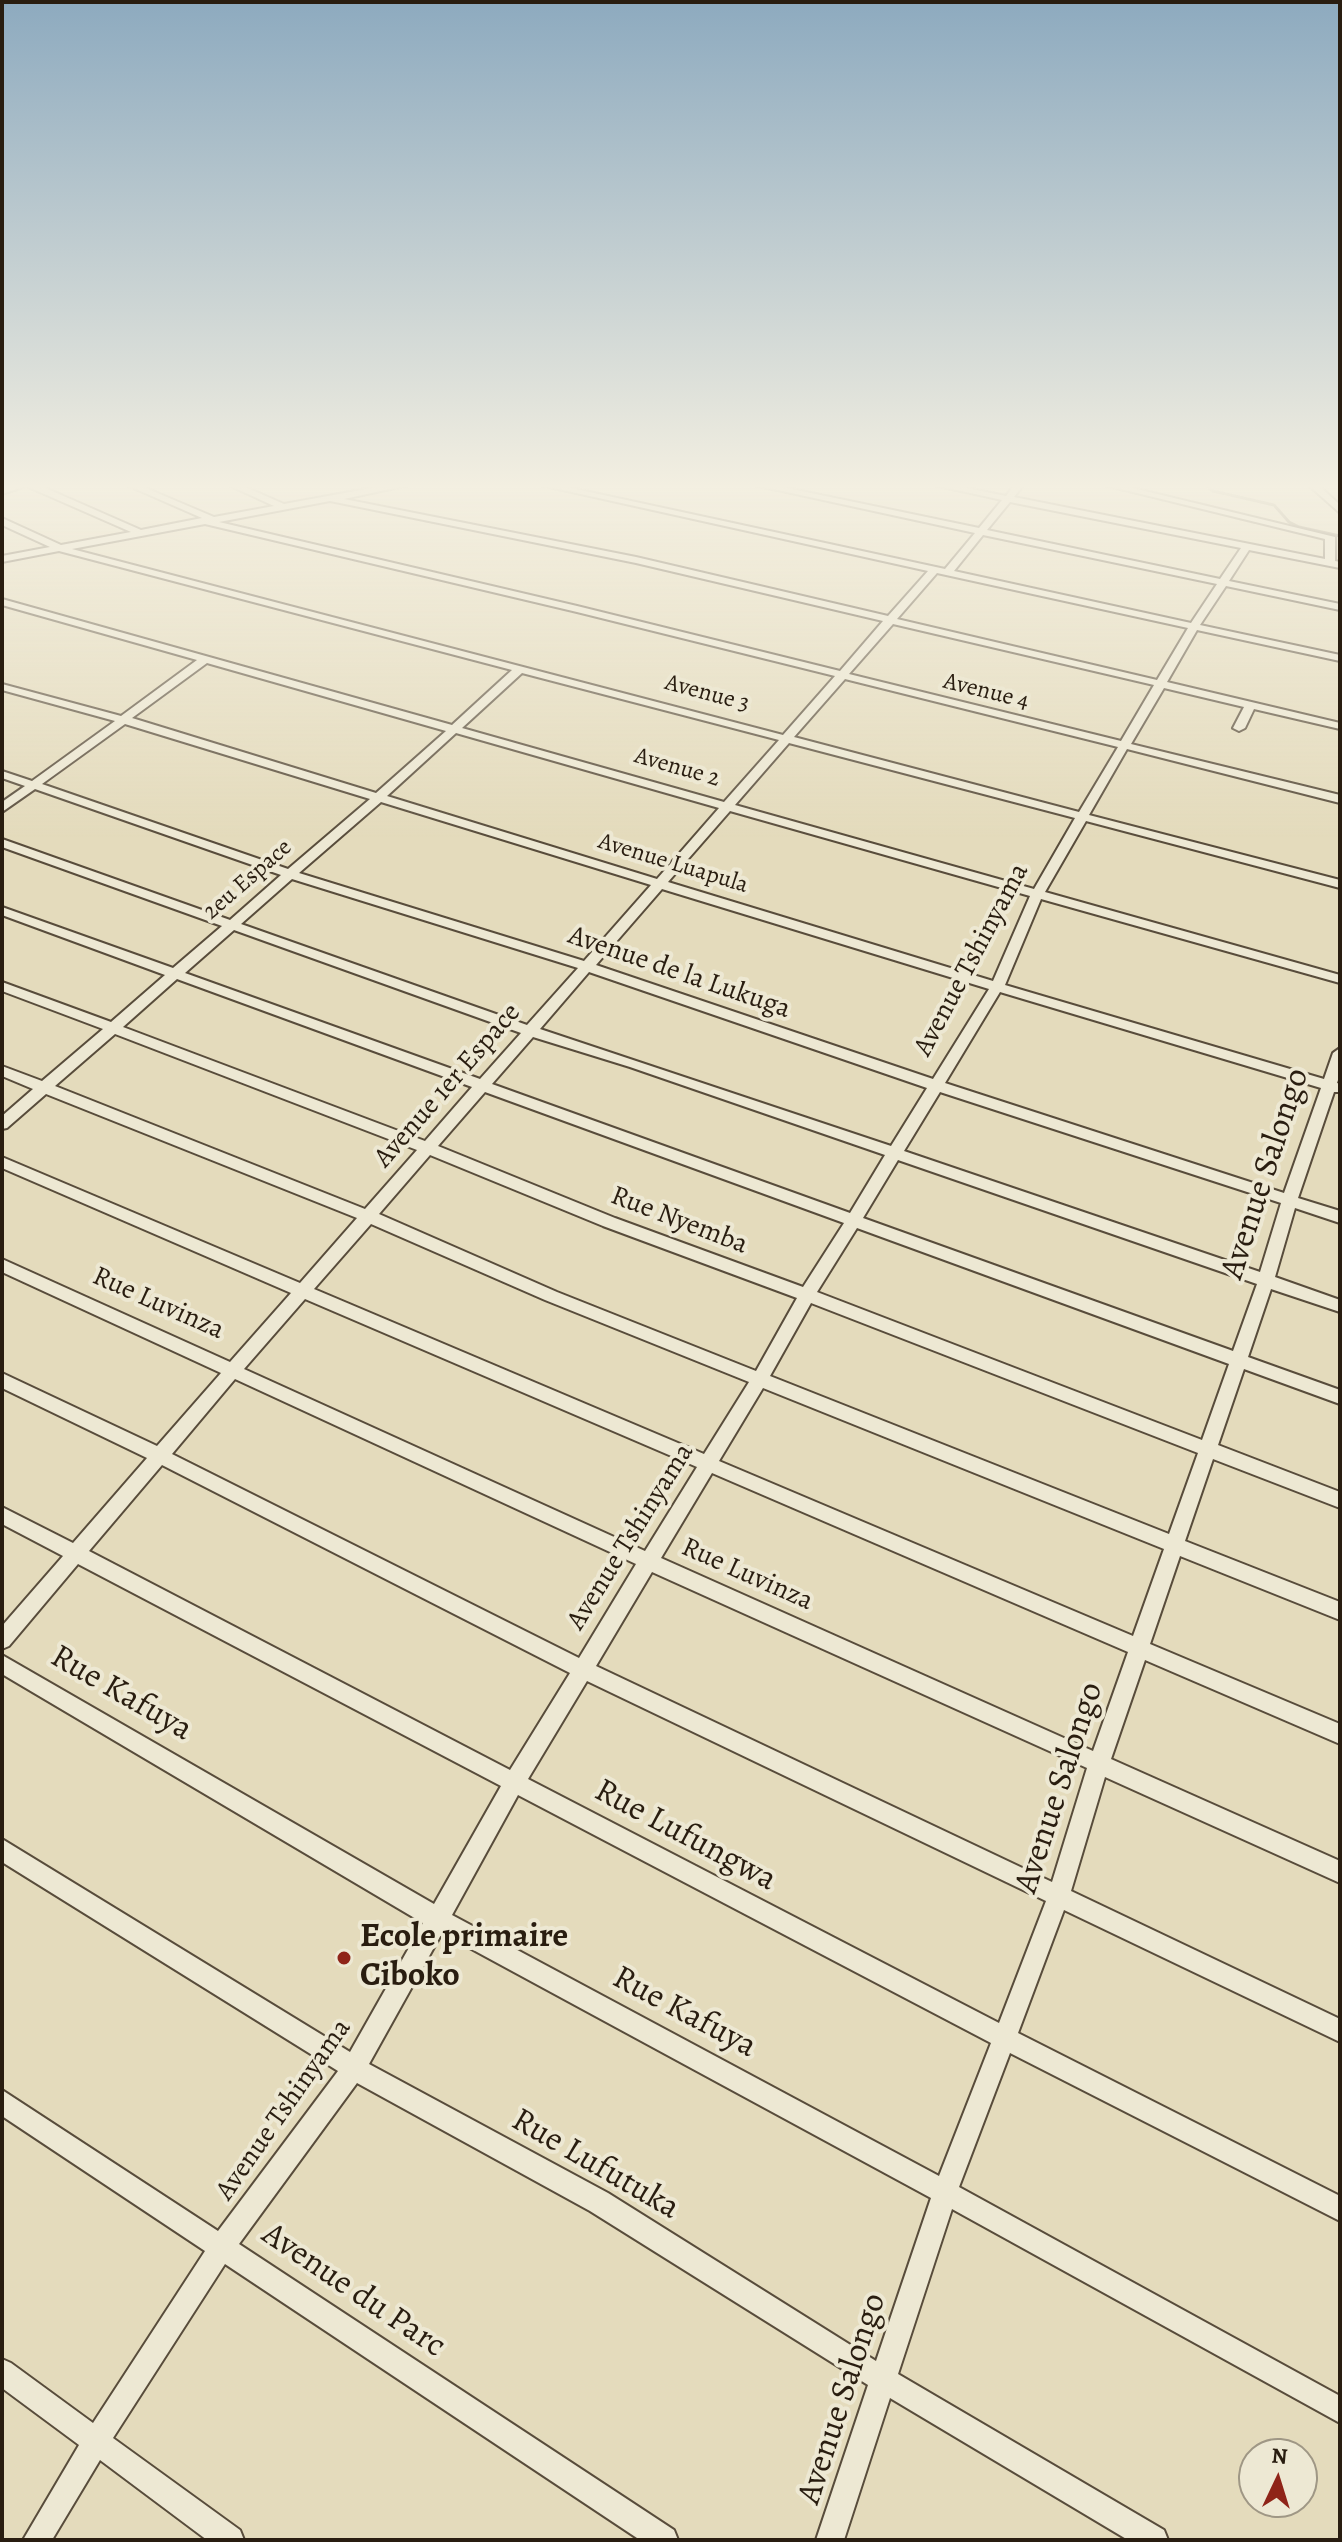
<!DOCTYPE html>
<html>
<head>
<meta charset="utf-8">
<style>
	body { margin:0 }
	#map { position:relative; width:1342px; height:2542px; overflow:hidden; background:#e4dbbc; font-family:Alegreya,serif }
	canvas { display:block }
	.frame { position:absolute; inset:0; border:4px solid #291d10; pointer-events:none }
	.north { position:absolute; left:1238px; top:2438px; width:80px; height:80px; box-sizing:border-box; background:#ede8d3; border:2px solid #9f9785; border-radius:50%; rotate:4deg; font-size:22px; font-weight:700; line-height:32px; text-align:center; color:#291d10 }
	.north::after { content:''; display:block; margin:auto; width:28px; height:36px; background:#8f2418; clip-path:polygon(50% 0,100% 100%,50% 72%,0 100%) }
</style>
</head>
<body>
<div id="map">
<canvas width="1342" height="2542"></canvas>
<div class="frame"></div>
<div class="north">N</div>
</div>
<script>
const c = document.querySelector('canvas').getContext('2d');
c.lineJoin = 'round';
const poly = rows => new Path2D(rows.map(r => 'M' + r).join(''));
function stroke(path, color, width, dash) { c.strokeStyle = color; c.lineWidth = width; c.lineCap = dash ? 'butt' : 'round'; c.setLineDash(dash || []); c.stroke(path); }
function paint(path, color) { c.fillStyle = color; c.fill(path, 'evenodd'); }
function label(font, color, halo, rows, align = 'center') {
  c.font = font + ' Alegreya,serif'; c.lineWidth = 8; c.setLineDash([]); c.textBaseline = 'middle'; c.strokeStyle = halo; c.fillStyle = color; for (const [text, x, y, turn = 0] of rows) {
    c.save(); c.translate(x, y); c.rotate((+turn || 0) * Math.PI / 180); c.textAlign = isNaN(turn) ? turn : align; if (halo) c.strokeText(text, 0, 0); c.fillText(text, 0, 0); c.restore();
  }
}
stroke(poly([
	[1203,483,1213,491,1274,505,1289,522,1299,527,1340,536]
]), '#736854', 3);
const minor = poly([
	[19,483,34,483,141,530,202,518,122,483,134,483,214,517,274,506,224,483,236,483,284,504,399,483,418,483,344,499,636,557,888,616,928,571,531,483,548,483,945,569,975,533,745,483,763,483,979,528,1002,500,925,483,942,483,1006,496,1016,483,1025,483,1014,497,1325,559,1325,539,1096,483,1112,483,1335,537,1335,561,1340,562,1340,568,1249,550,1229,581,1340,604,1340,610,1226,586,1200,625,1340,655,1340,661,1197,630,1167,682,1340,723,1340,729,1254,709,1245,728,1239,731,1233,728,1244,707,1164,688,1131,744,1340,795,1340,803,1127,749,1089,815,1340,880,1340,888,1086,821,1045,892,1340,975,1340,983,1041,899,1005,985,1324,1079,1333,1053,1340,1048,1340,1074,1337,1083,1340,1084,1340,1092,1334,1092,1298,1198,1340,1211,1340,1223,1295,1208,1275,1277,1340,1300,1340,1312,1271,1289,1248,1357,1340,1390,1340,1404,1244,1369,1218,1445,1340,1492,1340,1508,1213,1459,1185,1541,1340,1602,1340,1620,1180,1556,1150,1644,1340,1724,1340,1744,1145,1660,1111,1759,1340,1861,1340,1883,1105,1777,1071,1891,1340,2019,1340,2042,1064,1910,1018,2033,1340,2196,1340,2221,1010,2053,959,2187,1340,2396,1340,2423,952,2209,898,2374,1164,2530,1168,2540,1128,2540,890,2398,844,2540,816,2540,868,2385,590,2211,357,2083,239,2244,674,2530,678,2540,640,2540,225,2264,113,2438,240,2530,244,2540,207,2540,100,2460,52,2540,23,2540,79,2445,2,2388,2,2359,11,2363,93,2423,205,2251,2,2116,2,2090,218,2231,338,2071,2,1862,2,1839,350,2052,423,1923,2,1674,2,1655,434,1904,501,1786,78,1564,9,1646,2,1649,2,1626,63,1556,2,1524,2,1507,73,1543,147,1458,2,1388,2,1373,157,1446,221,1373,2,1272,2,1259,230,1362,291,1293,2,1168,2,1157,300,1283,357,1218,46,1094,7,1128,2,1129,2,1116,33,1089,2,1076,2,1066,42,1081,103,1029,2,991,2,982,111,1022,165,975,2,915,2,907,173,968,222,926,2,847,2,839,230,920,281,875,35,789,2,812,2,802,25,786,2,778,2,771,32,781,115,721,2,690,2,684,121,716,197,660,2,605,2,599,452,725,512,670,59,551,2,562,2,556,50,547,2,525,2,518,61,545,131,532,26,486,2,494,2,488,19,483],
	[330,501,636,563,883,621,840,671,577,606,219,522,330,501],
	[1010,502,1241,548,1220,579,987,530,1010,502],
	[205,524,577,612,835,676,783,735,72,549,205,524],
	[983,535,1217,584,1191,623,954,571,983,535],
	[937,573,1188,628,1157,680,897,619,937,573],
	[893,624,1154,685,1121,741,849,674,893,624],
	[207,663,446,731,376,793,132,718,207,663],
	[522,673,779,740,724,802,462,728,522,673],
	[845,679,1118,747,1079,812,794,737,845,679],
	[125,724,370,799,288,869,42,784,125,724],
	[456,733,719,808,657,879,387,796,456,733],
	[789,743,1075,818,1034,889,735,805,789,743],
	[381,802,651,885,584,961,299,873,381,802],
	[730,811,1030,896,993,981,668,882,730,811],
	[292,879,578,968,527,1025,241,924,292,879],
	[662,889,989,989,933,1079,596,965,662,889],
	[234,930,521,1033,480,1079,185,973,234,930],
	[589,972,927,1088,891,1146,540,1029,589,972],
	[177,979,472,1087,425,1141,123,1027,177,979],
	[1000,992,1321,1088,1284,1193,945,1083,1000,992],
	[115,1034,417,1150,365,1209,55,1086,115,1034],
	[533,1037,630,1067,885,1155,850,1213,492,1084,533,1037],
	[485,1092,844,1223,803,1287,615,1218,438,1146,485,1092],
	[940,1092,1281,1203,1260,1272,904,1151,940,1092],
	[430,1155,603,1226,797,1298,756,1371,557,1292,379,1214,430,1155],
	[898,1160,1257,1284,1233,1351,863,1218,898,1160],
	[371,1224,545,1300,749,1382,704,1454,314,1289,371,1224],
	[857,1228,1229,1364,1202,1440,817,1292,857,1228],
	[305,1299,697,1467,645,1551,244,1369,305,1299],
	[811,1303,1198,1453,1169,1534,770,1376,811,1303],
	[235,1379,636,1564,579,1658,172,1454,235,1379],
	[763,1388,1164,1549,1133,1636,719,1461,763,1388],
	[162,1465,570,1673,510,1770,89,1551,162,1465],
	[712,1473,1128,1652,1093,1751,661,1558,712,1473],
	[652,1572,1087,1768,1052,1882,596,1666,652,1572],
	[587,1681,1046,1901,999,2023,528,1779,587,1681],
	[518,1795,991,2043,939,2176,452,1915,518,1795],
	[442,1933,931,2198,876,2361,608,2193,369,2064,442,1933],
	[1306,483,1316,483,1340,505,1340,513,1306,483]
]);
stroke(minor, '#584c3b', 4);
paint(minor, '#ede8d3');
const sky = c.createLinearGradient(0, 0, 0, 839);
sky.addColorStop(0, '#8daabf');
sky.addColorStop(0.58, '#f3efe1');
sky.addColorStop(1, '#f3efe100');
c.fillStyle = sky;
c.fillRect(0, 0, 1342, 839);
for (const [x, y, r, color] of [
	[344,1958,8,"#8f2418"]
]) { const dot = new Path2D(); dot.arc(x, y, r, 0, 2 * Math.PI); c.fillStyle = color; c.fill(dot); stroke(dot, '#ede8d3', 3); }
label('24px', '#291d10', '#ede8d3', [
	["Avenue 4",986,692,14],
	["Avenue 3",707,694,15],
	["Avenue 2",677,768,16],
	["Avenue Luapula",673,864,17],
	["2eu Espace",248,880,-41]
]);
label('28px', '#291d10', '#ede8d3', [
	["Avenue Tshinyama",972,960,-62],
	["Avenue de la Lukuga",679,973,19],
	["Avenue 1er Espace",448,1086,-49],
	["Rue Nyemba",679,1221,21],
	["Rue Luvinza",158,1304,24],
	["Avenue Tshinyama",631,1537,-58],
	["Rue Luvinza",747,1575,24],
	["Avenue Tshinyama",284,2110,-55]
]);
label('34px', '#291d10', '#ede8d3', [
	["Avenue Salongo",1266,1174,-72],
	["Rue Kafuya",121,1694,30],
	["Avenue Salongo",1060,1788,-72],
	["Rue Lufungwa",685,1836,28],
	["Rue Kafuya",684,2013,28],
	["Rue Lufutuka",595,2165,30],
	["Avenue du Parc",353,2291,34],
	["Avenue Salongo",843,2399,-72]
]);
label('bold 34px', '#291d10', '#ede8d3', [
	["Ecole primaire",360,1938],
	["Ciboko",360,1977]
], 'left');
</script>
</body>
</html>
